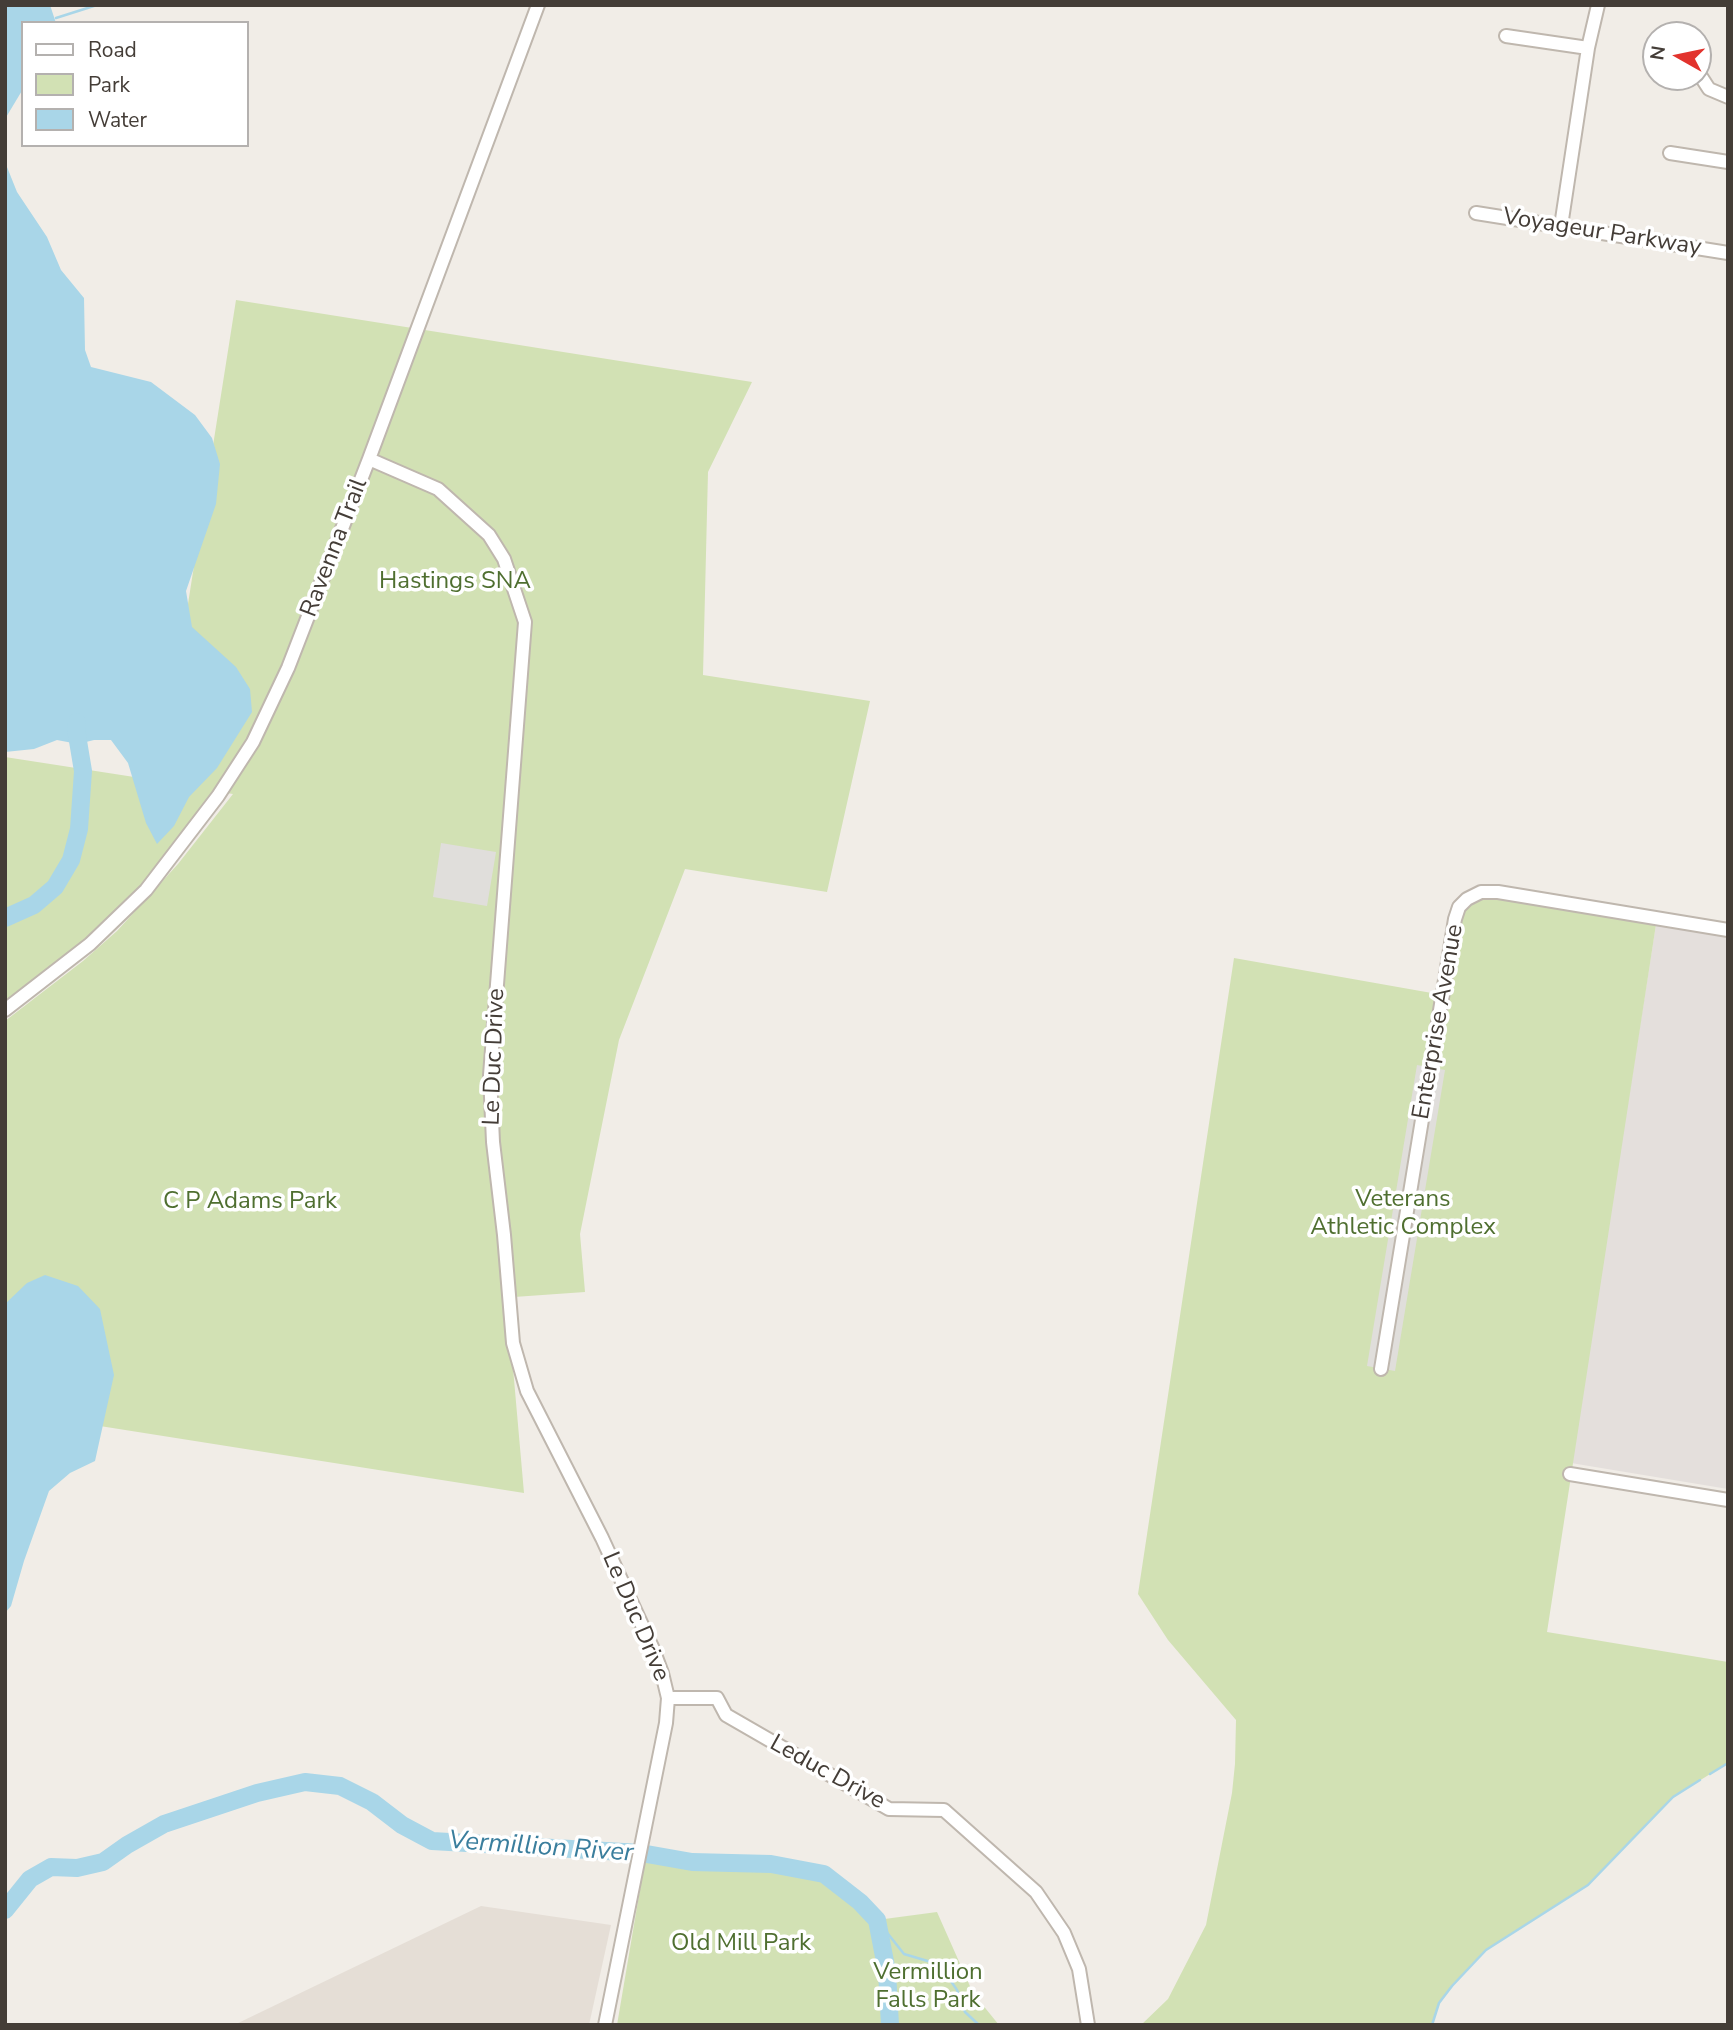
<!DOCTYPE html>
<html>
<head>
<meta charset="utf-8">
<style>
	body { margin:0 }
	#map { position:relative; width:1733px; height:2030px; overflow:hidden; background:#f1ede7; font-family:"Nunito Sans",sans-serif }
	canvas { display:block }
	.frame { position:absolute; inset:0; border:7px solid #443d37; pointer-events:none }
	.legend { position:absolute; left:21px; top:21px; width:228px; height:126px; box-sizing:border-box; background:#fff; border:2px solid #b4b1af; margin:0; padding:9px 12px; list-style:none; font-size:21px; color:#443d37 }
	.legend li { display:flex; align-items:center; gap:14px; height:35px }
	.legend b { width:35px; border:2px solid #b4b1af }
	.north { position:absolute; left:1642px; top:21px; width:70px; height:70px; box-sizing:border-box; background:#fff; border:2px solid #b4b1af; border-radius:50%; rotate:279deg; font-size:19px; font-weight:700; line-height:28px; text-align:center; color:#443d37 }
	.north::after { content:''; display:block; margin:auto; width:24px; height:32px; background:#e2332d; clip-path:polygon(50% 0,100% 100%,50% 72%,0 100%) }
</style>
</head>
<body>
<div id="map">
<canvas width="1733" height="2030"></canvas>
<div class="frame"></div>
<ul class="legend">
<li><b style="height:9px;background:#fff"></b>Road</li>
<li><b style="height:19px;background:#d2e1b4"></b>Park</li>
<li><b style="height:19px;background:#a9d6e8"></b>Water</li>
</ul>
<div class="north">N</div>
</div>
<script>
const c = document.querySelector('canvas').getContext('2d');
c.lineJoin = 'round';
function paint(path, color) { c.fillStyle = color; c.fill(path, 'evenodd'); }
const poly = rows => new Path2D(rows.map(r => 'M' + r).join(''));
function stroke(path, color, width, dash) { c.strokeStyle = color; c.lineWidth = width; c.lineCap = dash ? 'butt' : 'round'; c.setLineDash(dash || []); c.stroke(path); }
function label(font, color, halo, rows, align = 'center') {
  c.font = font + ' "Nunito Sans",sans-serif'; c.lineWidth = 7; c.setLineDash([]); c.textBaseline = 'middle'; c.strokeStyle = halo; c.fillStyle = color; for (const [text, x, y, turn = 0] of rows) {
    c.save(); c.translate(x, y); c.rotate((+turn || 0) * Math.PI / 180); c.textAlign = isNaN(turn) ? turn : align; if (halo) c.strokeText(text, 0, 0); c.fillText(text, 0, 0); c.restore();
  }
}
paint(poly([
	[481,1906,611,1925,589,2025,234,2025]
]), '#e5ded6');
paint(poly([
	[1657,918,1728,930,1728,1489,1571,1463]
]), '#e4dfdc');
paint(poly([
	[236,300,752,382,708,472,703,675,870,701,827,892,685,869,619,1040,580,1234,585,1292,514,1297,488,1032,510,1334,524,1493,5,1411,5,1021,83,961,117,931,178,864,233,794,220,792,155,873,94,935,5,1005,5,757,160,781],
	[1481,892,1657,918,1547,1632,1728,1662,1728,1763,1673,1797,1588,1885,1486,1950,1452,1986,1439,2003,1432,2025,1141,2025,1168,1999,1206,1925,1232,1793,1235,1764,1236,1720,1168,1640,1138,1594,1234,958,1443,995,1455,919],
	[646,1854,692,1862,771,1864,824,1874,860,1902,877,1920,937,1912,973,1993,999,2025,617,2025]
]), '#d2e1b4');
paint(poly([
	[441,843,496,852,487,906,433,897],
	[1417,1065,1445,1070,1395,1371,1367,1366]
]), '#e0dedb');
paint(poly([
	[5,5,50,5,56,23,23,23,23,89,5,119],
	[5,162,17,192,47,237,61,270,84,298,85,350,91,367,151,382,195,415,212,438,220,464,216,504,186,591,192,627,236,667,250,689,252,712,217,768,189,797,174,826,157,844,146,823,128,763,111,740,94,740,78,744,57,740,34,749,5,752],
	[45,1275,78,1286,100,1309,114,1375,95,1461,70,1473,49,1491,24,1561,11,1606,5,1613,5,1304,27,1283]
]), '#a9d6e8');
stroke(poly([
	[56,18,97,5],
	[1710,1774,1728,1763],
	[877,1920,904,1954,931,1962],
	[942,1968,957,1990,965,2012,979,2025],
	[1432,2025,1439,2003,1452,1986,1486,1950,1588,1885,1673,1797,1700,1780]
]), '#a9d6e8', 2.5);
stroke(poly([
	[5,918,34,905,55,887,71,860,79,829,83,771,76,729,77,722],
	[5,1910,30,1879,51,1867,77,1868,103,1862,127,1845,164,1824,257,1793,305,1782,340,1786,372,1802,402,1825,432,1841,641,1853,692,1862,771,1864,824,1874,860,1902,877,1920,887,1972,890,2025]
]), '#a9d6e8', 18);
const minor = poly([
	[1506,36,1588,48],
	[1698,72,1709,89,1728,97],
	[1670,153,1728,162],
	[1476,213,1728,253],
	[1561,226,1588,48,1598,5],
	[369,459,438,489,489,535,504,559,525,622,490,1075,493,1142,504,1235,513,1343,527,1391,602,1538,653,1649,662,1673,668,1698,666,1723,605,2025],
	[5,1010,90,944,146,890,218,796,253,742,288,668,369,459,538,5],
	[1381,1369,1455,919,1459,907,1467,899,1481,892,1498,892,1728,930],
	[1570,1474,1728,1500],
	[668,1698,717,1698,726,1715,889,1809,944,1810,1036,1892,1064,1933,1079,1969,1088,2025]
]);
stroke(minor, '#bfb7ae', 16);
stroke(minor, '#fff', 12);
label('24px', '#443d37', '#fff', [
	["Voyageur Parkway",1602,233,9],
	["Ravenna Trail",335,548,-69],
	["Enterprise Avenue",1439,1022,-80],
	["Le Duc Drive",495,1057,-88],
	["Le Duc Drive",635,1617,67],
	["Leduc Drive",827,1773,29]
]);
label('24px', '#4f6f30', '#fff', [
	["Hastings SNA",455,582],
	["Veterans",1403,1200],
	["Athletic Complex",1403,1228],
	["C P Adams Park",250,1202],
	["Old Mill Park",741,1944],
	["Vermillion",928,1973],
	["Falls Park",928,2001]
]);
label('italic 26px', '#3a7e9d', '#fff', [
	["Vermillion River",541,1848,4]
]);
</script>
</body>
</html>
